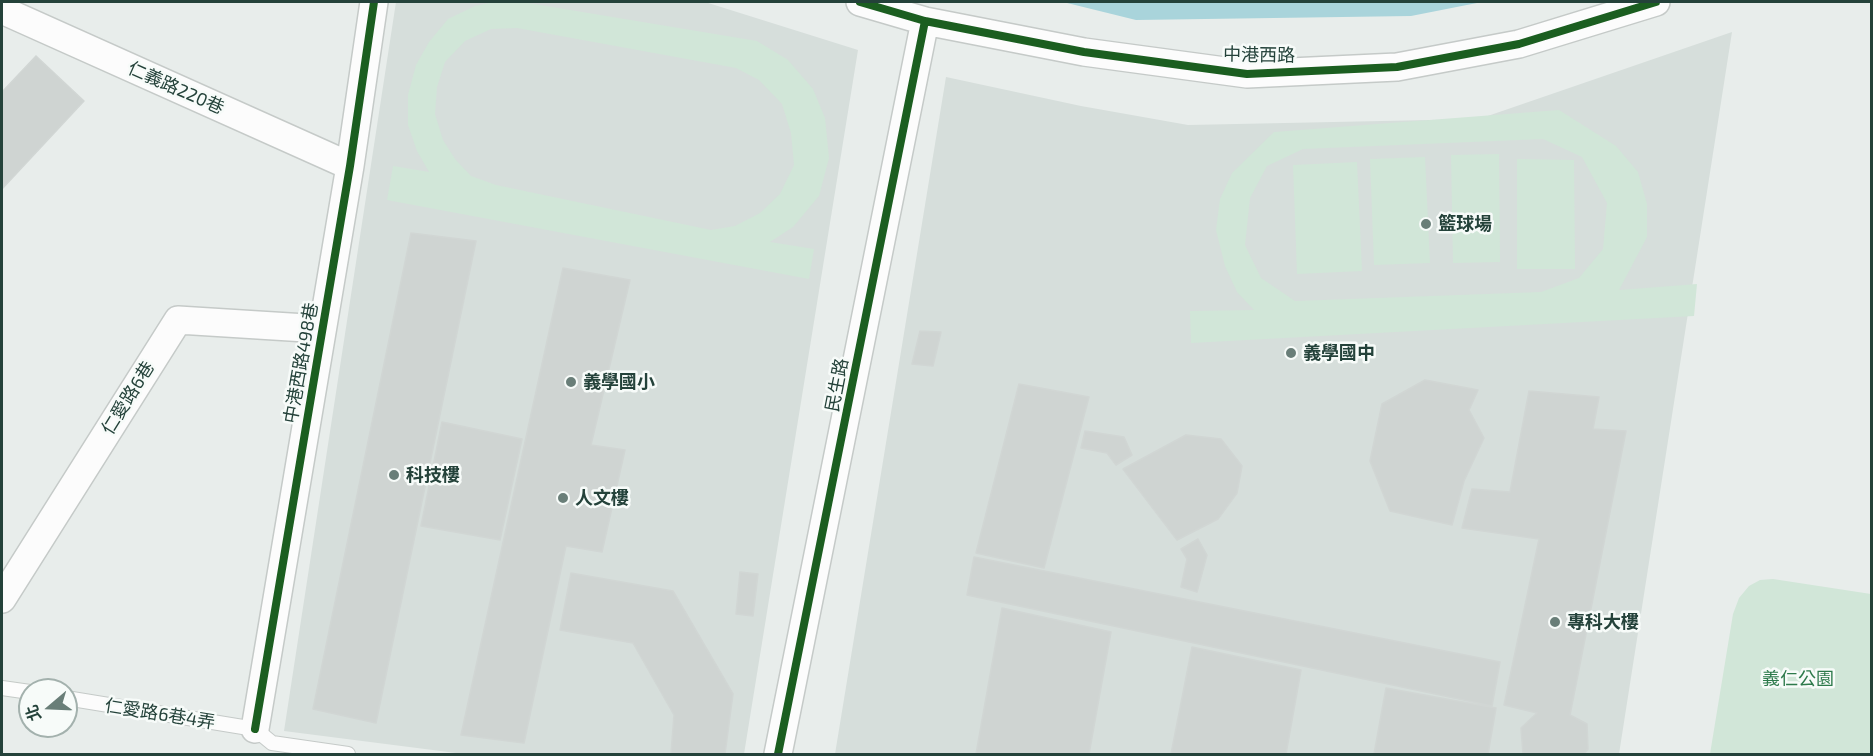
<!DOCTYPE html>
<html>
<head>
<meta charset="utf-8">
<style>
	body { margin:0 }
	#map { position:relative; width:1873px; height:756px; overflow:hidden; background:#e8edeb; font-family:"Exo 2","Noto Sans TC",sans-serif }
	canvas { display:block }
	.frame { position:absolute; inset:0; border:3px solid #24423a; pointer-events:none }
	.north { position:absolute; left:18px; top:678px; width:60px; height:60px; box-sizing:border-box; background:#f7fbf9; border:2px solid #a3b1ad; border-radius:50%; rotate:251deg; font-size:16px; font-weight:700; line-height:24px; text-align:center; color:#24423a }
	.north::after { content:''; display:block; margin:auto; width:21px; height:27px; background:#697e78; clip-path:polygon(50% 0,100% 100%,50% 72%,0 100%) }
</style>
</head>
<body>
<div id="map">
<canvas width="1873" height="756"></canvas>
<div class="frame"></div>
<div class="north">北</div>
</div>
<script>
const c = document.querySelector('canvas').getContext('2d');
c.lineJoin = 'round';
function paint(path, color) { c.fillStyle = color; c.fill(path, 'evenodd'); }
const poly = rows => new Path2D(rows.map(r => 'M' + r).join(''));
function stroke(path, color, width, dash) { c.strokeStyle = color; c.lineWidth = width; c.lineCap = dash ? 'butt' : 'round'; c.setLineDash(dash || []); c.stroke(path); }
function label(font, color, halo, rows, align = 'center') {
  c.font = font + ' "Exo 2","Noto Sans TC",sans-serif'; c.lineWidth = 5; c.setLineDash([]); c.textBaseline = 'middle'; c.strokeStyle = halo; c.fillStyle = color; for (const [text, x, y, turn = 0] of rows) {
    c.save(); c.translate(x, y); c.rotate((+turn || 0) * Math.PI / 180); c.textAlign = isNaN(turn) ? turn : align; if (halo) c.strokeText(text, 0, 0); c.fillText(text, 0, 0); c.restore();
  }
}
paint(poly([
	[396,2,705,2,858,50,744,754,464,754,284,731],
	[1732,32,1619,754,835,754,946,77,1081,106,1188,125,1479,119]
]), '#d6dedb');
paint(poly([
	[494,2,522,2,757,41,788,60,813,89,825,118,829,158,819,196,793,227,770,242,814,249,809,279,387,200,393,166,429,172,417,151,408,125,408,95,416,65,429,42,448,19,475,6],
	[517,28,736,68,759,80,782,104,791,133,794,165,780,194,760,213,735,226,711,230,496,185,471,176,455,159,443,140,435,114,437,87,445,62,465,41,491,29],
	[1559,110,1616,146,1638,172,1647,204,1647,237,1619,290,1697,284,1694,316,1191,343,1190,311,1254,310,1237,292,1225,266,1216,230,1220,199,1232,173,1274,132],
	[1543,139,1582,157,1607,203,1603,249,1579,278,1541,292,1295,301,1261,278,1245,245,1250,198,1267,166,1303,149],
	[1499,154,1500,262,1453,263,1451,155],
	[1425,157,1430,263,1374,265,1370,159],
	[1517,159,1574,160,1575,269,1517,269],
	[1357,162,1362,271,1297,274,1293,165],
	[1773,579,1871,594,1871,754,1710,754,1733,614,1739,598,1749,586,1760,580]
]), '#d1e6d8');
paint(poly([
	[1063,2,1482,2,1411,16,1136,20]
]), '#a9d4db');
const building = poly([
	[36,56,84,101,2,189,2,92,36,56],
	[411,233,476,241,376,723,313,709,411,233],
	[563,268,630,280,591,445,625,450,602,552,566,546,524,743,461,735,563,268],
	[920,331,941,332,933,366,912,364,920,331],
	[1425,380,1478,390,1469,410,1484,438,1464,481,1452,525,1390,511,1370,461,1382,404,1425,380],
	[1019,384,1089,397,1044,568,976,553,1019,384],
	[1529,391,1599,397,1593,429,1626,431,1570,715,1587,724,1588,749,1584,754,1523,754,1521,728,1537,713,1504,705,1539,539,1462,528,1472,489,1510,492,1529,391],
	[442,422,522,439,500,540,421,526,442,422],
	[1085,431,1124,437,1132,455,1116,465,1107,453,1081,448,1085,431],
	[1186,435,1221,439,1242,466,1237,493,1218,519,1177,540,1123,469,1186,435],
	[1198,539,1207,555,1197,592,1181,587,1187,559,1181,549,1198,539],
	[974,557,1500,662,1492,706,967,595,974,557],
	[740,572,758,574,753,616,736,614,740,572],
	[571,573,673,591,733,694,725,754,671,754,674,715,633,643,560,630,571,573],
	[1002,608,1111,632,1089,754,976,754,1002,608],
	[1192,647,1301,670,1286,754,1171,754,1192,647],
	[1386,688,1496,708,1488,754,1374,754,1386,688]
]);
paint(building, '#cfd4d2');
stroke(building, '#d1d6d4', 1.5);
const service = poly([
	[2,688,30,692],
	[66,698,255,729,272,743,348,754]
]);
const minor = poly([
	[860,2,925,21,1084,52,1247,74,1397,67,1519,44,1656,2],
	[2,10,350,166],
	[2,599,178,320,322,329],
	[255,729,350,166,374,2],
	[778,754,925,21]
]);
stroke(service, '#c5cac8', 16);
stroke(minor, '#c5cac8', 30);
stroke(service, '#fcfcfc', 14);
stroke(minor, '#fcfcfc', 27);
stroke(poly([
	[860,2,925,21,1084,52,1247,74,1397,67,1519,44,1656,2],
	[255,729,350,166,374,2],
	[778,754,925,21]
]), '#1b5e20', 8);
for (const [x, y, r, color] of [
	[1426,224,6,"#697e78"],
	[1291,353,6,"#697e78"],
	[571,382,6,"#697e78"],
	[394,475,6,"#697e78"],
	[563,498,6,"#697e78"],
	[1555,622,6,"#697e78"]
]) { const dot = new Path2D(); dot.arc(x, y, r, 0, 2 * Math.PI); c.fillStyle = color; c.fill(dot); stroke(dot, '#f7fbf9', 2); }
label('18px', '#24423a', '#f7fbf9', [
	["中港西路",1259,55,1],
	["仁義路220巷",176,88,24],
	["中港西路498巷",301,363,-80],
	["民生路",837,385,-79],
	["仁愛路6巷",128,398,-58],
	["仁愛路6巷4弄",160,714,9]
]);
label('bold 18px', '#24423a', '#f7fbf9', [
	["籃球場",1438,224],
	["義學國中",1303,353],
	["義學國小",583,382],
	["科技樓",406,475],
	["人文樓",575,498],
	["專科大樓",1567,622]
], 'left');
label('18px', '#2d7a4b', '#f7fbf9', [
	["義仁公園",1798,679]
]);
</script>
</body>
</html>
